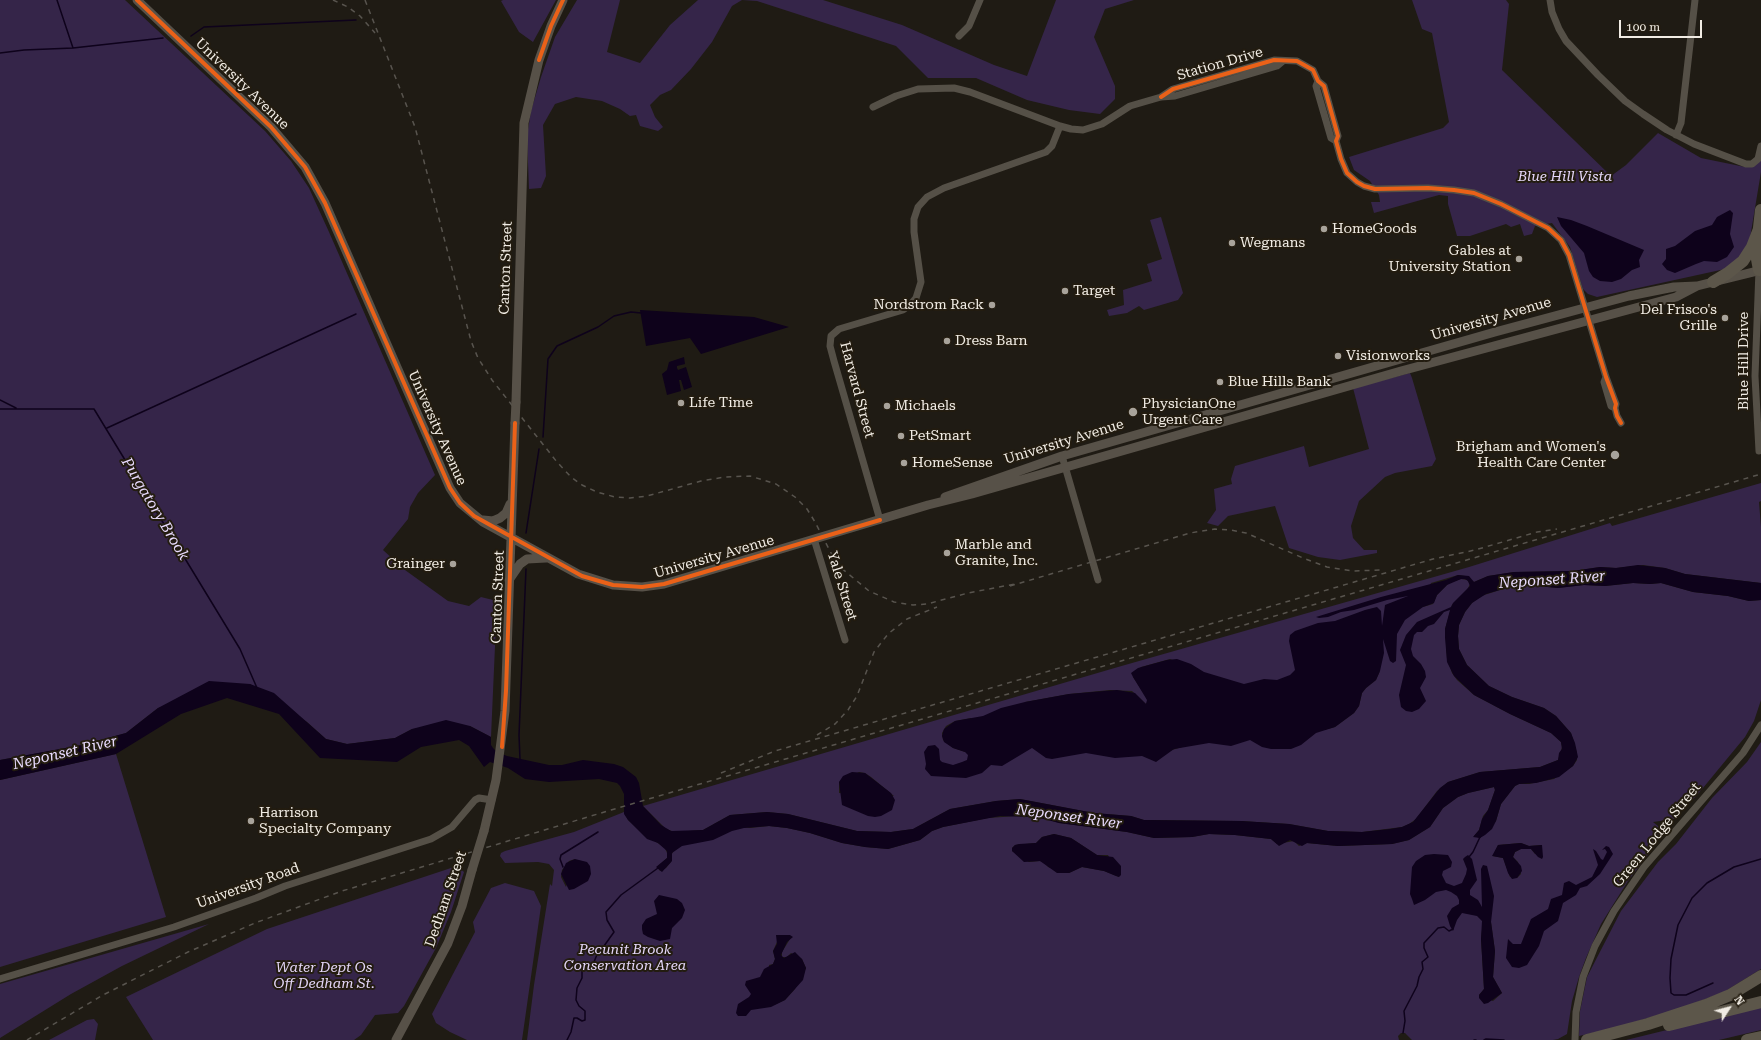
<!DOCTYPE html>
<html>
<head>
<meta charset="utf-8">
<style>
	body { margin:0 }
	#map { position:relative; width:1761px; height:1040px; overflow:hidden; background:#1f1b14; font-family:"Roboto Serif",serif }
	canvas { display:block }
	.north { position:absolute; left:1709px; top:988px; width:40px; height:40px; -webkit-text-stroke:3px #231c10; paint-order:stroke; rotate:54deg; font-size:11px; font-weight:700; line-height:16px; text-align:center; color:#f1ece4 }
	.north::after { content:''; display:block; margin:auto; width:14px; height:18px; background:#f1ece4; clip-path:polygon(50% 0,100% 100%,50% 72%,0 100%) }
	.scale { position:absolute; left:1619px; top:20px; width:83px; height:18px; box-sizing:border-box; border:2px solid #f1ece4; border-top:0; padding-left:5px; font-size:12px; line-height:14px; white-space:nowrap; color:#f1ece4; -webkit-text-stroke:3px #231c10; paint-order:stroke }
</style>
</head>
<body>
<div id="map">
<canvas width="1761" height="1040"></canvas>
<div class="north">N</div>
<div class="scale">100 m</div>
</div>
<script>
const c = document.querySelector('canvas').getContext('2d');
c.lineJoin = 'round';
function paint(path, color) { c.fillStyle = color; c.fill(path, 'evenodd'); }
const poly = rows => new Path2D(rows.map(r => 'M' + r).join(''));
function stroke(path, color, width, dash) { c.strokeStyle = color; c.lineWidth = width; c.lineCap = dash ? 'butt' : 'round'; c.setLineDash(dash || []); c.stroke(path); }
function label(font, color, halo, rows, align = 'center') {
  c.font = font + ' "Roboto Serif",serif'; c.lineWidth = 4; c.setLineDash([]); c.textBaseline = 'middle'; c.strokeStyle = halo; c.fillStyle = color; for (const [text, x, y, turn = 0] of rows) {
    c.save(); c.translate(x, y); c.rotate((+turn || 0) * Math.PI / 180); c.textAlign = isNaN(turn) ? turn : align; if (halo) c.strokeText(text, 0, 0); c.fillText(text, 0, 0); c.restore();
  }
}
paint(poly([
	[0,0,125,0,265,131,291,161,309,188,329,232,435,475,418,493,410,507,408,519,383,550,405,570,448,601,469,606,481,597,497,601,491,737,470,726,412,729,395,738,347,744,326,739,307,722,250,684,158,708,126,733,82,745,0,760],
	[503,0,556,0,533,42,519,32,501,1],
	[577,0,620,0,607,52,640,63,670,25,698,0,823,0,902,25,994,65,1027,76,1056,0,1134,0,1105,9,1094,37,1115,86,1115,99,1100,114,1069,110,1027,100,976,78,928,78,896,46,757,1,742,0,732,6,712,42,691,69,671,90,660,95,650,105,655,117,663,127,658,131,640,126,636,115,630,116,620,109,602,101,576,97,555,104,543,125,546,176,541,188,529,189,527,136,531,111,541,77,555,37],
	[1412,0,1506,0,1509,4,1502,70,1611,176,1626,165,1658,133,1701,158,1745,167,1761,160,1761,172,1748,250,1725,269,1597,297,1588,294,1583,289,1570,247,1552,223,1535,226,1532,234,1524,236,1520,224,1511,227,1506,224,1470,236,1457,236,1448,204,1448,196,1439,195,1374,213,1371,202,1380,202,1379,195,1370,181,1354,170,1349,157,1443,128,1449,122,1432,33,1422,29],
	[1161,217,1183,293,1178,300,1144,310,1139,306,1127,313,1109,316,1107,310,1124,305,1123,290,1152,281,1147,264,1162,259,1150,220],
	[1410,373,1412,378,1436,459,1432,466,1395,473,1385,477,1359,501,1351,526,1353,538,1364,550,1377,550,1377,553,1340,560,1318,557,1289,548,1275,506,1228,516,1218,526,1207,523,1216,510,1214,489,1232,484,1231,479,1235,466,1304,446,1309,467,1369,449,1353,388],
	[1761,483,1761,501,1759,502,1761,527,1761,583,1685,574,1665,568,1643,565,1616,568,1600,567,1573,571,1514,572,1488,576,1474,582,1465,576,1458,575,1431,583,1423,607,1433,604,1437,595,1449,583,1461,579,1467,580,1470,584,1467,590,1452,605,1445,629,1447,658,1452,673,1457,680,1474,695,1510,714,1551,733,1561,742,1562,747,1558,760,1540,767,1480,772,1448,782,1437,791,1416,819,1409,824,1402,827,1362,832,1328,831,1289,824,1241,821,1144,820,1131,816,1094,813,1020,799,996,801,950,809,913,829,891,832,857,831,788,814,767,812,730,815,703,830,675,832,666,829,643,806,1118,667,1469,567,1610,523,1612,526],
	[1170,659,1239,690,1182,747,1169,751,1025,702,1069,694,1110,690,1132,691,1146,704,1148,702,1145,695,1133,677,1141,667],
	[1380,671,1376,680,1366,688,1362,693,1359,706,1354,713,1335,727,1324,730],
	[971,718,965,752,953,748,943,740,942,733,946,726,955,721],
	[859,772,865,773,871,777,894,796,839,793,839,782],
	[1633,583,1650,584,1661,583,1693,592,1728,596,1749,601,1761,600,1761,700,1754,721,1745,737,1698,794,1674,819,1653,822,1658,826,1668,824,1670,825,1663,832,1656,844,1628,881,1601,924,1586,958,1579,977,1572,1001,1567,1034,1558,1039,1553,1040,1412,1040,1405,1033,1401,1033,1398,1036,1399,1040,527,1040,534,985,550,884,552,886,554,870,549,864,538,862,505,863,500,856,501,853,505,851,574,832,624,812,628,820,640,831,665,848,667,853,667,858,657,867,660,871,666,868,671,862,672,854,678,841,728,825,750,828,769,826,787,828,810,833,842,843,865,847,888,849,920,840,932,831,943,827,988,818,1017,816,1045,818,1059,823,1127,832,1154,838,1192,837,1209,834,1235,835,1271,839,1277,844,1294,841,1299,846,1307,843,1338,846,1392,844,1409,840,1430,827,1443,808,1458,797,1468,793,1494,787,1495,790,1488,810,1483,816,1479,830,1474,836,1480,838,1496,821,1501,804,1515,786,1519,784,1529,784,1554,779,1573,766,1577,760,1577,753,1571,733,1556,716,1544,708,1512,697,1489,686,1467,665,1459,649,1458,636,1459,625,1465,612,1472,603,1481,596,1513,586,1537,586,1558,588,1584,585,1605,586],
	[1054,834,1071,838,1097,855,1108,855,1119,877,1104,871,1082,867,1069,873,1048,867,1045,863,1040,861,1029,862,1012,851,1012,848,1015,845,1036,843,1042,837],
	[1521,843,1529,846,1542,845,1542,852,1535,854,1531,849,1521,849,1515,852,1513,857,1518,862,1521,874,1517,878,1510,877,1503,858,1493,856,1498,845],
	[575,859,566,887,561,877,562,870,569,861],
	[1483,921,1491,922,1495,951,1493,977,1502,993,1493,1001,1479,995,1484,989,1481,939],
	[780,935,790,935,790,939,782,952,782,957,787,957,791,953,802,959,806,968,795,989,785,1000,774,1005,769,965,773,964,775,959,773,951],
	[1761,742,1761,969,1724,992,1682,1008,1611,1029,1579,1036,1580,1011,1587,977,1621,911,1658,862,1676,844,1712,798,1747,762],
	[116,754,166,917,0,967,0,780],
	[457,866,464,872,451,912,436,948,404,1006,398,1013,375,1015,361,1035,354,1040,153,1040,126,997,267,929],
	[505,883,534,891,541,906,522,1040,467,1040,450,1032,436,1023,432,1014,475,932,473,922,491,888],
	[209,924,122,966,71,994,0,1038,0,984],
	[1761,1007,1761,1030,1719,1040,1626,1040],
	[94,1019,98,1024,95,1040,49,1040,87,1020]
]), '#352549');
paint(poly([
	[1730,210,1733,213,1730,234,1734,247,1727,257,1717,262,1704,261,1696,264,1675,273,1667,270,1662,264,1666,259,1666,249,1675,246,1695,231,1712,225,1717,217],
	[1557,217,1571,220,1587,226,1644,250,1639,260,1640,267,1632,270,1621,279,1612,282,1600,281,1593,277,1589,271,1584,253,1561,226],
	[640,310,754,317,789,327,701,354,690,338,646,346],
	[684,357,685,364,677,366,677,368,678,370,686,367,692,387,684,390,681,380,679,380,681,391,667,395,662,374,667,370,669,362],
	[1638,565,1665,568,1685,574,1761,583,1761,600,1749,601,1728,596,1693,592,1661,583,1650,584,1633,583,1605,586,1584,585,1558,588,1537,586,1513,586,1486,594,1472,603,1465,612,1459,625,1458,636,1459,649,1467,665,1489,686,1512,697,1544,708,1556,716,1571,733,1575,743,1578,757,1573,766,1559,777,1536,783,1519,784,1515,786,1501,804,1496,821,1492,829,1485,835,1480,838,1473,837,1479,830,1482,819,1488,810,1495,790,1494,787,1468,793,1458,797,1443,808,1430,827,1409,840,1392,844,1338,846,1307,843,1302,846,1290,840,1279,846,1271,839,1235,835,1209,834,1192,837,1154,838,1127,832,1059,823,1036,817,1000,816,943,827,932,831,920,840,888,849,865,847,842,843,810,833,787,828,769,826,744,828,732,831,713,840,682,846,672,853,672,861,662,872,656,867,667,858,667,851,658,843,647,839,628,820,624,814,624,794,620,786,617,783,599,779,549,782,525,779,508,768,490,762,484,767,469,746,459,740,421,747,397,762,320,758,279,714,227,698,181,714,116,754,0,780,0,760,82,745,126,733,158,708,209,681,250,684,274,693,326,739,347,744,395,738,412,729,446,720,470,726,491,737,491,745,493,748,497,752,507,756,549,765,562,765,583,760,614,764,623,767,636,777,639,783,643,806,661,825,671,831,703,830,730,815,767,812,788,814,857,831,891,832,913,829,950,809,996,801,1020,799,1094,813,1131,816,1144,820,1241,821,1289,824,1328,831,1362,832,1390,829,1402,827,1413,822,1440,788,1448,782,1480,772,1540,767,1558,760,1559,753,1562,749,1561,742,1551,733,1510,714,1474,695,1454,676,1447,662,1445,637,1445,629,1450,610,1444,612,1434,624,1428,626,1422,632,1417,632,1414,635,1411,649,1413,656,1421,664,1425,671,1426,677,1420,688,1426,701,1419,709,1412,712,1406,711,1401,707,1399,695,1406,665,1400,650,1406,635,1417,622,1451,607,1453,603,1470,586,1468,581,1465,579,1461,579,1447,585,1437,595,1434,603,1423,607,1405,620,1397,634,1396,661,1393,663,1390,661,1383,639,1384,653,1380,671,1376,680,1366,688,1362,693,1359,706,1354,713,1335,727,1316,733,1301,745,1291,749,1271,749,1262,747,1250,740,1231,746,1209,743,1174,749,1156,762,1142,756,1115,758,1086,753,1052,759,1046,758,1032,748,1002,766,991,765,982,773,966,778,931,776,925,769,926,764,924,752,928,746,935,745,939,749,940,760,942,762,953,765,962,762,967,760,968,755,965,752,953,748,944,742,942,736,944,729,955,721,983,716,1001,708,1025,702,1069,694,1117,690,1135,693,1146,704,1147,700,1133,677,1131,673,1138,668,1167,660,1177,659,1191,664,1204,672,1244,684,1264,679,1277,680,1290,675,1295,670,1289,641,1290,635,1295,631,1318,623,1335,621,1365,610,1377,607,1381,611,1382,626,1385,605,1408,596,1387,600,1354,610,1341,612,1328,617,1319,618,1316,617,1381,597,1446,580,1458,575,1469,576,1474,582,1488,576,1514,572,1573,571,1600,567,1616,568],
	[852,772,865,773,891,793,895,800,892,810,881,816,875,817,868,816,842,805,839,782,843,776],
	[1054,834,1071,838,1097,855,1113,857,1121,866,1121,875,1119,877,1116,876,1104,871,1082,867,1069,873,1057,873,1040,861,1024,862,1012,851,1012,848,1015,845,1019,844,1036,843,1042,837],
	[1521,843,1529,846,1542,845,1543,857,1542,859,1538,857,1531,849,1521,849,1515,852,1513,857,1521,866,1522,871,1517,878,1512,879,1508,873,1503,858,1492,856,1498,845],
	[1606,846,1609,847,1613,854,1600,874,1587,886,1580,888,1576,895,1563,903,1558,921,1544,931,1539,946,1527,965,1519,968,1512,967,1506,958,1508,939,1513,944,1521,944,1531,919,1548,909,1551,899,1562,895,1564,883,1569,881,1576,885,1592,877,1598,865,1593,849,1596,851,1601,859,1603,860,1607,852,1605,849,1602,850],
	[1434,854,1448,855,1452,862,1451,867,1443,871,1442,875,1446,883,1454,886,1462,883,1466,874,1467,869,1463,859,1465,857,1468,855,1472,859,1477,880,1470,890,1470,895,1478,900,1482,907,1481,869,1483,865,1487,866,1494,896,1491,922,1495,951,1493,977,1502,993,1488,1003,1484,1004,1479,998,1479,995,1484,989,1481,939,1482,921,1477,916,1462,913,1457,920,1453,931,1450,926,1447,916,1452,908,1459,904,1459,900,1457,896,1451,892,1446,890,1436,892,1425,900,1414,905,1412,899,1410,894,1412,867,1416,861,1425,855],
	[575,859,587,862,590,866,591,874,588,881,574,889,569,890,561,874,566,863],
	[659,895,677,899,682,903,685,910,682,918,672,928,670,939,660,941,648,937,643,934,642,929,642,925,646,919,657,914,654,901],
	[776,935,790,935,793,937,787,942,781,955,784,958,795,952,802,959,806,968,803,980,785,1000,771,1007,751,1010,746,1016,738,1016,736,1013,738,1004,749,997,751,994,745,985,746,981,760,977,764,969,773,964,775,959,773,951,777,944]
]), '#0e021b');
stroke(poly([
	[57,0,73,48],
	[191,36,204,27,356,20],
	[0,53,24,50,73,48,163,38],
	[0,400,16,408],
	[0,409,94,409,240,649,257,688],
	[107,428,356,314],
	[543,437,548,359,557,346,598,327,614,316,631,312,641,313],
	[526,533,539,449],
	[520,759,519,735,526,569],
	[1469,857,1473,852,1480,837],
	[563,867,560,859,561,855,598,832],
	[1713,983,1686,995,1674,995,1671,993,1670,978,1671,959,1678,925,1692,898,1707,883,1734,867,1761,859],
	[1403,1033,1405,1021,1404,1011,1417,986,1419,977,1423,969,1422,962,1428,957,1424,948,1424,943,1438,928,1444,927,1449,931,1453,929],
	[567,1040,571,1032,574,1018,577,1018,582,1021,585,1020,585,1011,579,1006,576,1000,577,988,582,978,582,968,585,966,589,966,594,962,598,952,604,946,614,932,607,920,606,912,621,895,658,868],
	[1474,1040,1476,1040],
	[1484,1040,1486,1039,1504,1040]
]), '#0e021b', 1.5);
stroke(poly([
	[1550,0,1552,12,1559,29,1566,41,1598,75,1625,101,1643,114,1667,130,1694,144,1746,164,1752,164,1758,159,1761,146],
	[959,36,969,26,980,0],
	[1318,81,1316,86,1331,138,1336,141],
	[1161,97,1173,89,1274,60,1297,61,1313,70,1318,81,1324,86,1338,136,1336,141,1341,159,1347,173,1357,182,1364,186,1375,189,1428,188,1454,190,1474,193,1501,204,1548,228,1561,240,1569,255,1606,377,1616,404,1615,408,1617,416,1621,423],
	[873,107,896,96,918,89,954,88,970,92,1060,126,1071,129,1083,130,1102,124,1130,106,1161,97,1175,96,1277,66,1283,61],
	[1676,135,1681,123,1695,0],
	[1759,270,1755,376,1759,451],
	[1606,377,1604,382,1611,406,1615,408],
	[1062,456,1098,580],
	[880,520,834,361,830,346,831,336,839,329,903,310,910,305,916,298,921,282,914,232,914,219,918,207,927,197,944,188,1046,152,1052,146,1060,126],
	[814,539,845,640],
	[0,979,174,927,256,898,285,886,431,839,452,827,475,800,479,798,492,800],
	[1575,1040,1576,1012,1583,977,1595,946,1614,911,1644,867,1743,753,1761,725]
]), '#555047', 7);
stroke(poly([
	[137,0,271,127,305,167,325,203,450,488,460,503,483,522,578,574,613,585,642,587,664,584,928,505,972,494,1401,371,1676,297,1697,286,1761,270],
	[516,402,524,123,539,60,551,26,563,0],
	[945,497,1062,456,1495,332,1629,296,1674,287,1697,286],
	[483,520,493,521,500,518,506,513,510,504],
	[509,580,520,564,527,559,546,558],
	[484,831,496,780,505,711,515,423],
	[396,1040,448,943,462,906,472,870]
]), '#575148', 9);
stroke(poly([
	[1759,270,1756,254,1761,210],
	[1713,282,1728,273,1743,261,1752,247,1759,229],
	[1669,1025,1761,1002],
	[1587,1040,1648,1024,1706,1005,1730,995,1761,976],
	[1747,1040,1761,1037]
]), '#5c564a', 12);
stroke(poly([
	[333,0,348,7,360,16,375,33],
	[365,0,415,127,471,341,478,358,492,380,557,462,571,477,582,485,597,492,615,497,630,498,647,496,701,481,725,477,750,476,776,484,795,497,807,509,815,522,831,553,840,567,869,591,894,602,913,605,927,604,968,593,1015,584],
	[1010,586,1190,533,1215,529,1231,530,1246,533,1303,558,1327,567,1353,571,1383,570],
	[817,735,835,724,848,710,857,696,874,652,888,634,907,619,937,607],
	[721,773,775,751,1433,559,1475,550,1537,532,1557,529],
	[27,1040,103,995,188,952,255,923,342,891,611,810,1761,474]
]), '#58544e', 1.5, [5, 5]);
stroke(poly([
	[515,423,516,402],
	[472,870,484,831]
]), '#575148', 9);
stroke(poly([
	[137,0,271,127,305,167,325,203,450,488,460,503,474,516,582,576,613,585,642,587,664,584,880,520],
	[539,60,551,26,563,0],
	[1161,97,1173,89,1274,60,1297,61,1313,70,1318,81,1324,86,1338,136,1336,141,1341,159,1347,173,1357,182,1364,186,1375,189,1428,188,1454,190,1474,193,1501,204,1548,228,1561,240,1569,255,1606,377,1616,404,1615,408,1617,416,1621,423],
	[502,747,506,691,515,423]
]), '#ea6118', 4);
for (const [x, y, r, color] of [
	[1324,229,4,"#a8a39b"],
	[1232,243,4,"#a8a39b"],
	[1519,259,4,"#a8a39b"],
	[1065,291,4,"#a8a39b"],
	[992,305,4,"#a8a39b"],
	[1725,318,4,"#a8a39b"],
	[947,341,4,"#a8a39b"],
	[1338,356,4,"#a8a39b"],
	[1220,382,4,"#a8a39b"],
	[681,403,4,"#a8a39b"],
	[887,406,4,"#a8a39b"],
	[1133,412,5,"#a8a39b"],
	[901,436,4,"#a8a39b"],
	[1615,455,5,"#a8a39b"],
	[904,463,4,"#a8a39b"],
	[947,553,4,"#a8a39b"],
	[453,564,4,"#a8a39b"],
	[251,821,4,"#a8a39b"]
]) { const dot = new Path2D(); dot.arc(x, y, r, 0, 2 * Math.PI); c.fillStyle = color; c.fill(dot); stroke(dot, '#231c10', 1.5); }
label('14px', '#f1ece4', '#231c10', [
	["Station Drive",1220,64,-16],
	["University Avenue",242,84,44],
	["Canton Street",506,268,-88],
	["University Avenue",1491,319,-16],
	["Blue Hill Drive",1744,361,-90],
	["Harvard Street",857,390,75],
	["University Avenue",437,428,66],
	["University Avenue",1064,442,-17],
	["University Avenue",714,557,-16],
	["Yale Street",842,586,73],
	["Canton Street",498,597,-88],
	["Green Lodge Street",1657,835,-51],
	["University Road",248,886,-20],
	["Dedham Street",446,899,-71]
]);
label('italic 14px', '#e4d6f8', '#231c10', [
	["Blue Hill Vista",1565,177],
	["Pecunit Brook",625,950],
	["Conservation Area",625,966],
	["Water Dept Os",324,968],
	["Off Dedham St.",324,984]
]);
label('14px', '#f1ece4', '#231c10', [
	["HomeGoods",1332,229],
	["Wegmans",1240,243],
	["Gables at",1511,251,"right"],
	["University Station",1511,267,"right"],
	["Target",1073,291],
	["Nordstrom Rack",984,305,"right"],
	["Del Frisco's",1717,310,"right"],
	["Grille",1717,326,"right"],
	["Dress Barn",955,341],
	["Visionworks",1346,356],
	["Blue Hills Bank",1228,382],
	["Life Time",689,403],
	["PhysicianOne",1142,404],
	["Urgent Care",1142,420],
	["Michaels",895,406],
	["PetSmart",909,436],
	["Brigham and Women's",1606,447,"right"],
	["Health Care Center",1606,463,"right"],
	["HomeSense",912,463],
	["Marble and",955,545],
	["Granite, Inc.",955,561],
	["Grainger",445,564,"right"],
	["Harrison",259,813],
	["Specialty Company",259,829]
], 'left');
label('italic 15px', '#e9dbfe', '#231c10', [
	["Purgatory Brook",155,509,59],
	["Neponset River",1552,580,-4],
	["Neponset River",65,753,-13],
	["Neponset River",1069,817,8]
]);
</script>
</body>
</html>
